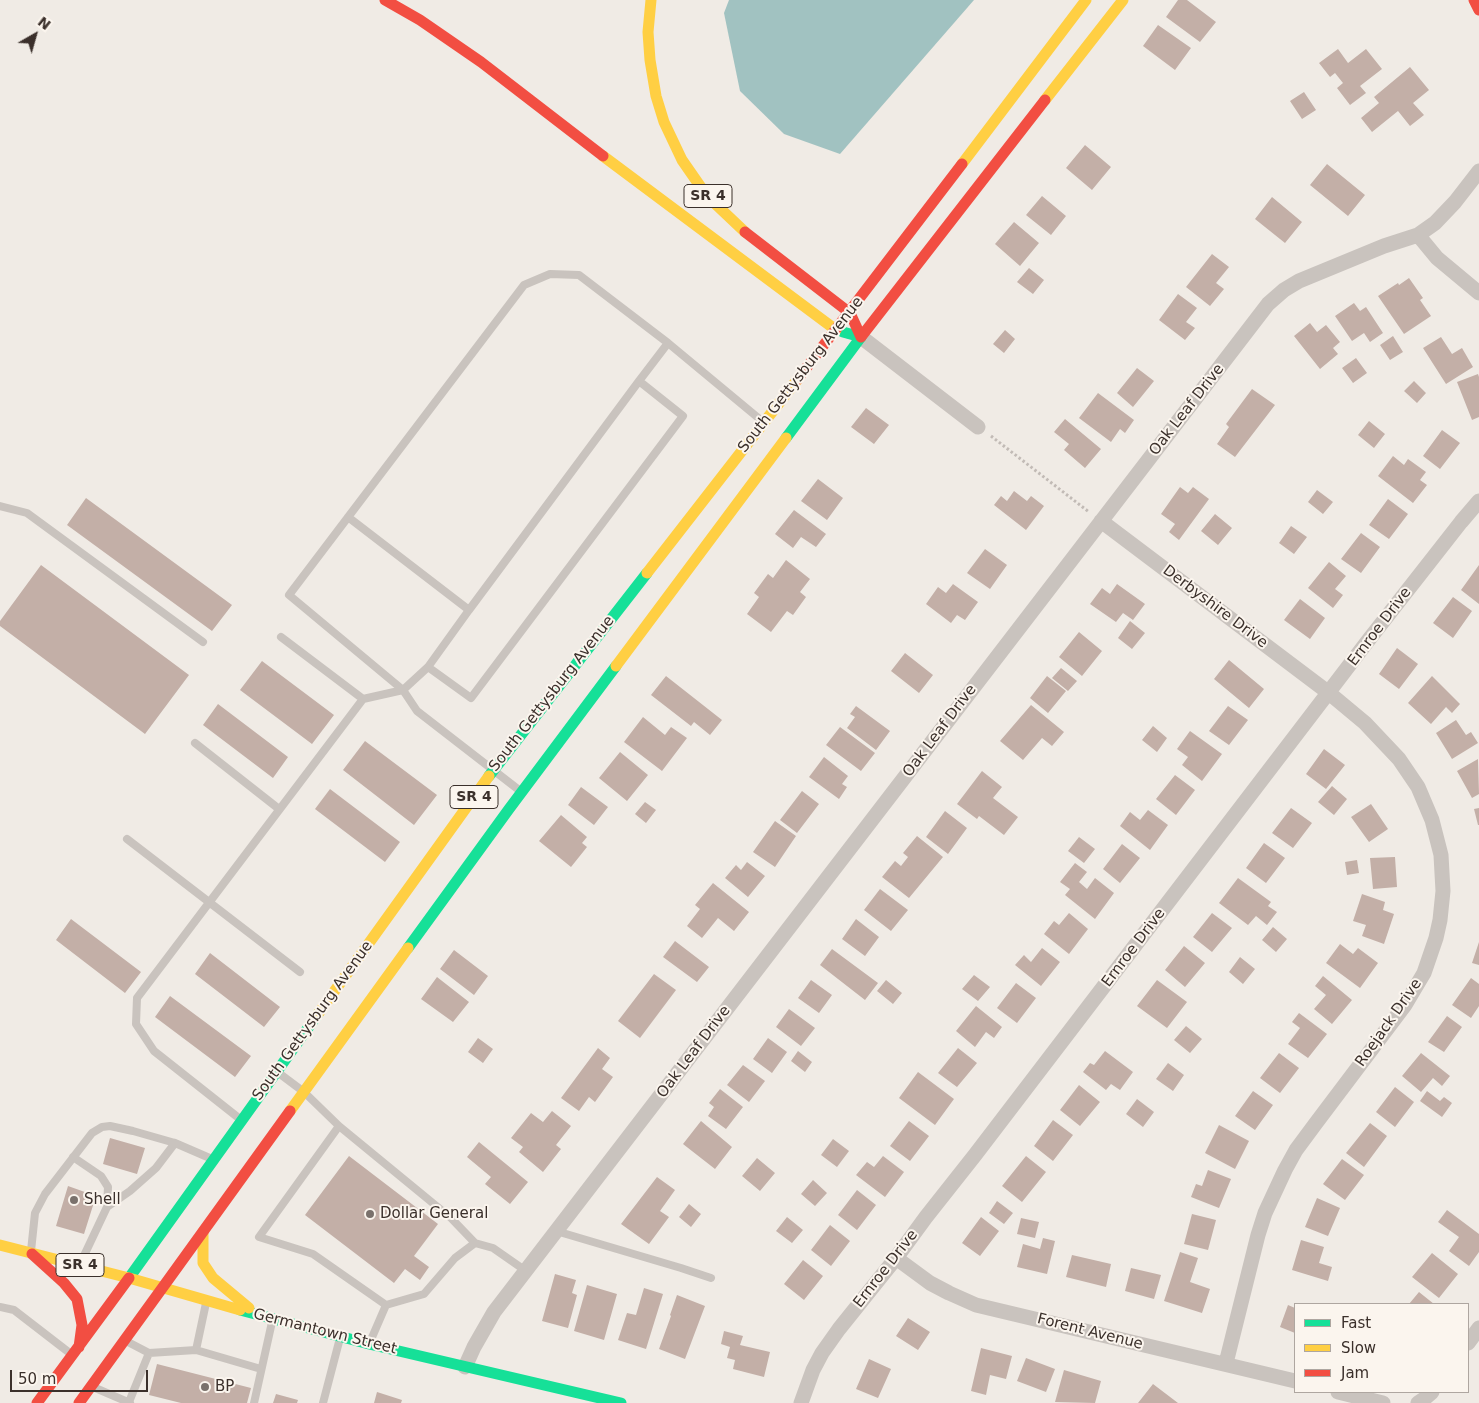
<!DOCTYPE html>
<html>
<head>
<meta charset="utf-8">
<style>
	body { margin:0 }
	#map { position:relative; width:1479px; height:1403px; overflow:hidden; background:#f0ebe5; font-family:"DejaVu Sans",sans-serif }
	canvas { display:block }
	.legend { position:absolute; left:1294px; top:1303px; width:175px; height:90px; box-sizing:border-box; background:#fbf5ee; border:1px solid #aea6a0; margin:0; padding:6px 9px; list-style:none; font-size:15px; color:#3b302b }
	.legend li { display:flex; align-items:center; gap:10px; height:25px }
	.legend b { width:25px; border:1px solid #aea6a0 }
	.north { position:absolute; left:10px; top:10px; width:50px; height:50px; -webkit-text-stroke:4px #fbf5ee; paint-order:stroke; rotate:38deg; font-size:14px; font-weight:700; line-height:20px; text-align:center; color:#3b302b }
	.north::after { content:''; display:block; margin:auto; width:18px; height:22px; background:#3b302b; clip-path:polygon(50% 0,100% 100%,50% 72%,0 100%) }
	.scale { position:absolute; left:10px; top:1370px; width:138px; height:22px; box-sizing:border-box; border:2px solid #3b302b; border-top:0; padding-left:6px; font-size:15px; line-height:18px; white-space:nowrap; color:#3b302b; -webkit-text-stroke:4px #fbf5ee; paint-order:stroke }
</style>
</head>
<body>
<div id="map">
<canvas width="1479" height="1403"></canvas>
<ul class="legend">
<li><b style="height:6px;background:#16e098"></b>Fast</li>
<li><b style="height:6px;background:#ffcf43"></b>Slow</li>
<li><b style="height:6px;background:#f24e42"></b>Jam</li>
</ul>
<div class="north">N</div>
<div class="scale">50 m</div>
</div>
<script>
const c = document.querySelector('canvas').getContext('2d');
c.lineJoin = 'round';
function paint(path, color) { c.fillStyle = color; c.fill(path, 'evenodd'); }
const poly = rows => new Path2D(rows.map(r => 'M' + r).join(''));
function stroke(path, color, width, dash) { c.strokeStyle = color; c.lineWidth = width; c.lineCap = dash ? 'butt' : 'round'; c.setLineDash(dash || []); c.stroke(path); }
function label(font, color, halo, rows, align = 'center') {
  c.font = font + ' "DejaVu Sans",sans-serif'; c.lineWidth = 4; c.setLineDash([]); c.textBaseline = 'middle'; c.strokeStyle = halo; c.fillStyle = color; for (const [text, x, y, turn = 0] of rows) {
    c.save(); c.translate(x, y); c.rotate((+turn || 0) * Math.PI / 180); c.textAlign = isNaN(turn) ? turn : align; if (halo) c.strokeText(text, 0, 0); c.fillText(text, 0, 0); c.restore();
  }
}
paint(poly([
	[729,0,974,0,840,154,784,134,740,91,724,13]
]), '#a1c2c1');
paint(poly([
	[1178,0,1187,0,1216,22,1200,42,1166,17],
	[1158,25,1191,48,1175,70,1143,46],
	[1338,49,1348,63,1366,49,1382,69,1360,86,1366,93,1350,105,1337,88,1343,83,1335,73,1330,77,1319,63],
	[1410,67,1429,90,1413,103,1424,115,1410,126,1398,111,1372,132,1361,118,1379,103,1374,97],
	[1304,92,1316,110,1302,119,1290,101],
	[1085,145,1111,167,1092,190,1066,168],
	[1327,164,1365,195,1348,216,1310,185],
	[1042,196,1066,216,1051,235,1026,215],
	[1272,197,1302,222,1285,243,1255,219],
	[1014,222,1039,243,1020,266,995,244],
	[1212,254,1229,267,1216,283,1224,289,1210,306,1186,287],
	[1029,268,1044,280,1033,294,1017,282],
	[1409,278,1423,298,1420,300,1431,316,1404,334,1378,296,1398,283,1399,285],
	[1178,294,1197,308,1186,322,1195,328,1185,340,1159,320],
	[1354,303,1360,311,1366,307,1383,333,1370,342,1364,333,1352,341,1335,316],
	[1310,323,1317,332,1326,325,1340,342,1333,348,1338,354,1320,369,1294,336],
	[1005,330,1015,339,1004,353,993,344],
	[1393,336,1403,352,1390,360,1380,345],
	[1441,337,1452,354,1462,348,1473,367,1446,384,1423,348],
	[1356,358,1367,373,1353,383,1342,368],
	[1137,368,1154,381,1133,407,1117,393],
	[1478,374,1479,377,1479,417,1472,420,1457,382],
	[1414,381,1426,393,1417,403,1404,391],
	[1252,389,1275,405,1235,457,1217,444,1229,427,1226,424],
	[1098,393,1134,420,1125,433,1120,429,1111,442,1079,418],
	[866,408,889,425,874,444,851,427],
	[1065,419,1101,449,1085,468,1064,450,1069,444,1054,432],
	[1369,421,1385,434,1374,448,1358,435],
	[1442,430,1460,443,1440,469,1423,456],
	[1393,456,1404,465,1408,459,1426,472,1420,480,1427,485,1413,503,1378,476],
	[818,479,843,498,827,520,801,501],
	[1180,487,1188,493,1193,487,1209,499,1179,540,1169,532,1175,524,1161,514],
	[1317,490,1333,502,1323,514,1308,502],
	[1014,491,1027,501,1031,496,1044,506,1026,530,994,505,1001,496,1007,501],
	[86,498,232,605,212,631,67,525],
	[1388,499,1408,514,1389,539,1369,525],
	[794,510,826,534,816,547,801,537,793,548,775,534],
	[1215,514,1232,528,1218,545,1201,531],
	[1291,526,1307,537,1294,554,1279,543],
	[1361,533,1380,547,1361,573,1341,559],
	[985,549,1007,565,990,589,967,573],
	[786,560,810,579,800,592,806,597,793,615,787,611,771,632,747,614,759,597,754,593,768,574,773,578],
	[1329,562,1346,576,1335,589,1343,595,1333,608,1308,588],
	[41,565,189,675,145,734,0,626,0,621],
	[1479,565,1479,604,1461,590],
	[953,584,978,602,965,620,957,615,951,623,926,604,938,587,946,593],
	[1117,584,1145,604,1133,620,1123,613,1116,622,1090,604,1102,588,1110,594],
	[1453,597,1472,611,1453,638,1433,623],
	[1300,599,1325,618,1310,639,1284,620],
	[1130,621,1145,633,1132,649,1118,638],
	[1079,632,1102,651,1082,676,1059,657],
	[1397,648,1418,664,1399,689,1379,674],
	[905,653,933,675,919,693,891,671],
	[1229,660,1264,689,1249,708,1214,679],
	[262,661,334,715,312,744,240,690],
	[1061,668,1077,681,1068,691,1052,678],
	[666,676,722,720,710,735,694,722,691,726,651,695],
	[1047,676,1066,691,1048,713,1030,698],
	[1432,676,1460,704,1452,713,1446,707,1431,724,1408,703],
	[218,704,288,757,273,778,203,725],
	[1031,705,1064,732,1052,746,1042,738,1023,760,1000,741],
	[856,706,890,731,876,750,847,728,855,717,850,714],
	[1228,706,1248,720,1229,745,1209,731],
	[643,717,665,735,671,727,687,738,662,771,624,742],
	[1456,720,1466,735,1471,732,1478,743,1452,759,1436,733],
	[1153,726,1167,738,1157,752,1142,740],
	[840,727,875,753,861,771,826,745],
	[1190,731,1222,754,1202,781,1182,765,1188,757,1177,749],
	[365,741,437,795,414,825,343,770],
	[1324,749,1345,765,1326,789,1306,774],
	[620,752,648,775,627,801,599,778],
	[824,757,848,776,842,784,847,787,839,799,809,777],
	[1478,759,1479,794,1472,798,1457,771],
	[982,771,1002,787,993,798,1018,817,1004,835,979,816,977,819,957,804],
	[1175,775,1195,790,1176,815,1156,799],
	[1332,786,1347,799,1334,815,1318,802],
	[581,787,608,807,594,825,568,805],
	[330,789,400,842,385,862,315,809],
	[802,791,819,804,797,833,780,820],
	[645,802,656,810,646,823,635,814],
	[1371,804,1388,829,1369,842,1351,817],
	[1291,808,1312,823,1293,848,1272,833],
	[1479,808,1479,825,1478,825,1474,809],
	[1148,810,1168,825,1150,850,1120,826,1130,812,1140,820],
	[945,811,967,828,948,854,926,837],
	[561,815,587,837,582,843,587,847,571,867,539,841],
	[775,821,796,836,775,867,753,852],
	[917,836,943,857,909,898,882,877,895,861,901,866,908,857,903,853],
	[1079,837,1095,849,1084,863,1068,851],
	[1264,843,1285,858,1266,883,1246,868],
	[1122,844,1140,858,1120,883,1103,869],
	[1395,857,1397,887,1373,889,1370,858],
	[1357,860,1359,873,1347,875,1345,862],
	[747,862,765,876,748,897,725,878,736,865,741,870],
	[1075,863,1087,872,1079,882,1087,889,1095,878,1114,893,1095,919,1065,895,1070,889,1060,882],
	[1238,878,1271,902,1268,906,1277,912,1267,925,1256,916,1248,925,1219,903],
	[713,883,749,912,734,931,718,918,702,938,687,926,700,909,695,905],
	[880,889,908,910,891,931,864,910],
	[1362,894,1385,902,1383,910,1394,914,1384,944,1362,936,1366,925,1353,921],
	[1069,913,1088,929,1069,954,1044,934,1054,921,1059,925],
	[1212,913,1232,928,1212,952,1193,937],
	[71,919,141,972,125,993,56,940],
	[856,919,879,937,865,956,842,939],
	[1273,927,1287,939,1276,952,1262,940],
	[675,941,709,967,697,982,663,957],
	[1479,942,1479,965,1472,963],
	[1340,944,1353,954,1358,948,1378,963,1360,988,1326,963],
	[1184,946,1205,963,1185,987,1165,970],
	[1042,948,1060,962,1041,986,1015,965,1024,955,1031,962],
	[832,949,878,983,865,1000,820,965],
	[454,950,488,976,474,995,440,969],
	[210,953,280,1007,264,1027,195,974],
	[1240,957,1255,969,1243,984,1229,972],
	[654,974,676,990,640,1038,618,1021],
	[974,975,990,987,978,1001,962,989],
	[1323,976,1352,1000,1332,1024,1314,1009,1326,995,1315,986],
	[437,977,469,1002,453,1022,421,999],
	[1471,978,1479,984,1479,1006,1471,1018,1452,1005],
	[811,980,832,995,819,1013,798,998],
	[886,980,902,993,893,1004,877,991],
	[1157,980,1187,1002,1167,1028,1137,1006],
	[1016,983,1036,998,1017,1023,997,1008],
	[170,996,251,1056,235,1077,155,1017],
	[976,1006,1002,1027,994,1038,986,1032,975,1047,956,1031],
	[789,1009,815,1028,801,1046,776,1027],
	[1299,1013,1327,1034,1308,1058,1288,1044,1300,1028,1292,1022],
	[1447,1016,1462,1027,1444,1052,1428,1042],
	[1186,1026,1202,1039,1190,1053,1174,1040],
	[478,1038,493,1049,483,1063,468,1052],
	[768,1038,787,1052,772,1073,753,1059],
	[598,1048,610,1058,602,1069,613,1077,595,1102,589,1097,579,1111,561,1098],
	[958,1048,977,1063,957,1087,938,1073],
	[798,1051,812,1062,805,1072,791,1061],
	[1105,1051,1133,1072,1120,1090,1111,1084,1106,1090,1083,1072,1090,1063,1094,1065],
	[1279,1053,1299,1068,1280,1093,1260,1078],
	[1421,1053,1450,1076,1442,1086,1433,1078,1421,1092,1402,1076],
	[1168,1063,1184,1075,1173,1091,1156,1079],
	[743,1065,765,1081,749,1102,727,1085],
	[918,1072,954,1099,935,1125,899,1098],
	[1079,1085,1100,1102,1080,1126,1060,1110],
	[1395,1087,1414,1102,1395,1127,1376,1112],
	[720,1089,743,1107,726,1129,708,1116,714,1107,709,1103],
	[1253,1091,1273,1105,1255,1130,1235,1116],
	[1427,1091,1440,1101,1444,1097,1452,1103,1442,1117,1420,1101],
	[1137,1099,1154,1112,1143,1127,1126,1114],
	[552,1111,571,1126,556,1145,561,1149,543,1172,519,1152,523,1147,511,1138,531,1113,543,1122],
	[1053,1120,1073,1135,1053,1161,1034,1146],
	[701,1121,732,1147,715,1169,683,1144],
	[909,1121,929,1136,910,1161,890,1146],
	[1370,1123,1387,1136,1364,1167,1346,1153],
	[1219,1125,1249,1141,1235,1169,1205,1153],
	[110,1138,145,1148,137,1174,103,1164],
	[833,1139,849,1151,837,1167,821,1155],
	[479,1142,528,1182,510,1204,485,1184,491,1177,467,1157],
	[349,1156,438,1224,414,1256,429,1267,420,1280,405,1269,394,1283,305,1215],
	[883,1156,904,1172,885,1197,856,1175,867,1162,874,1167],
	[1026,1156,1046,1172,1022,1202,1002,1186],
	[757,1158,775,1173,760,1191,742,1176],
	[1342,1159,1364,1175,1345,1200,1323,1184],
	[1208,1170,1231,1179,1219,1208,1191,1197,1196,1184,1202,1186],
	[657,1177,675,1190,660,1211,669,1217,649,1244,621,1224],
	[813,1180,827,1193,815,1206,801,1194],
	[68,1186,96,1196,84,1234,56,1226],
	[857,1190,876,1205,857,1230,838,1215],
	[1317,1198,1340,1208,1328,1236,1305,1227],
	[997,1201,1013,1213,1004,1224,989,1213],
	[689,1204,701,1214,691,1227,679,1217],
	[1447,1210,1479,1234,1479,1252,1469,1266,1449,1251,1459,1237,1438,1222],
	[1192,1214,1216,1220,1208,1250,1184,1244],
	[787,1217,803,1230,792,1243,776,1231],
	[981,1217,999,1231,980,1256,962,1243],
	[1021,1218,1039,1222,1035,1238,1017,1234],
	[830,1225,850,1241,831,1266,811,1250],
	[1043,1238,1055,1241,1047,1274,1017,1267,1023,1244,1040,1249],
	[1301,1240,1324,1247,1319,1263,1332,1267,1328,1281,1292,1270],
	[1180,1252,1198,1258,1190,1282,1210,1289,1202,1313,1164,1301],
	[1432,1253,1458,1274,1439,1298,1412,1277],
	[1072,1255,1111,1264,1106,1287,1066,1277],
	[803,1260,823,1276,804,1300,784,1284],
	[1131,1268,1161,1275,1154,1299,1125,1291],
	[555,1274,576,1280,572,1293,577,1295,568,1328,542,1321],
	[587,1285,617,1294,604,1340,574,1331],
	[644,1288,663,1294,646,1349,618,1340,627,1313,636,1315],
	[1419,1292,1434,1304,1409,1304],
	[677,1295,705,1306,685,1359,659,1349,671,1316,670,1315],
	[1288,1305,1295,1308,1295,1333,1280,1327],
	[908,1318,930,1332,918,1350,896,1336],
	[724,1331,743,1336,740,1345,770,1352,764,1377,733,1369,735,1360,727,1358,730,1347,721,1344],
	[981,1348,1012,1356,1006,1379,990,1375,986,1395,971,1391],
	[1026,1358,1055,1369,1046,1392,1017,1381],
	[869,1359,891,1369,878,1398,856,1389],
	[157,1364,251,1388,247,1403,181,1403,149,1395],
	[1064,1370,1101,1381,1095,1403,1055,1402],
	[1153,1384,1178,1403,1138,1403],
	[377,1392,402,1400,401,1403,374,1403],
	[276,1394,298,1400,297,1403,273,1403]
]), '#c3afa7');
stroke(poly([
	[991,436,1089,512]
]), '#c2bbb6', 3, [2.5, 2.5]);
stroke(poly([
	[639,381,668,343],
	[0,506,27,513,203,642],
	[281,637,363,699],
	[428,667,471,698,683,416,639,381,469,610],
	[195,743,279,809],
	[519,790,417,711,403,690,289,595,524,285,550,274,579,275,668,343,762,421],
	[127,839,300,972],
	[280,1074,304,1092,339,1126,451,1218,475,1243,493,1248,526,1271],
	[240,1119,154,1051,136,1024,137,998,363,699,403,690,428,667,469,610,348,517],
	[339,1126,259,1237,313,1254,386,1305,424,1294,455,1258,475,1243],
	[73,1157,101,1176,108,1187,107,1207,81,1262],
	[107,1207,130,1191,156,1168,175,1143],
	[556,1231,681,1268,711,1278],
	[31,1251,35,1213,45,1194,92,1133,102,1127,110,1126,133,1131,175,1143,212,1159],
	[206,1303,196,1350,261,1369],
	[0,1307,14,1310,71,1354],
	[126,1341,149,1353,196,1350],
	[370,1342,386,1305],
	[93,1387,130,1403],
	[129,1402,149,1353],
	[254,1403,272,1322],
	[323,1403,340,1338]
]), '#c9c3be', 8);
stroke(poly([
	[1418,235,1437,258,1479,293],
	[861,337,978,427],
	[1101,521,1329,693,1365,723,1399,759,1418,787,1432,820,1441,855,1443,891,1440,920,1436,938,1424,973,1405,1005,1316,1123,1296,1150,1285,1170,1265,1213,1258,1235,1226,1363],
	[896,1258,930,1283,949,1293,976,1305,1295,1381],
	[1468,1343,1479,1328],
	[465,1367,474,1347,494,1312,1268,304,1284,290,1299,281,1384,246,1418,235,1435,223,1455,202,1479,171],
	[1338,1392,1383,1403],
	[801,1403,813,1370,822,1353,839,1329,896,1258,926,1217,975,1155,1367,642,1461,522,1479,501],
	[1418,1403,1424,1399,1432,1392]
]), '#c9c3be', 15);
stroke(poly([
	[786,438,861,337,843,332],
	[489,776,647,573],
	[408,948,509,809,616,666],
	[129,1278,318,1014],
	[240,1310,369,1344,621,1403]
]), '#16e098', 11);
stroke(poly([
	[651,0,648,32,650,60,656,96,664,122,682,160,707,196,745,232],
	[1045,100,1123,0],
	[603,156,836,330],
	[962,164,1086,0],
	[647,573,797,380],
	[616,666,786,438],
	[318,1014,489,776],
	[290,1111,408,948],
	[203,1232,203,1263,213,1278,249,1308],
	[0,1245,129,1278,240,1310]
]), '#ffcf43', 11);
stroke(poly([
	[385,0,420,20,481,62,603,156],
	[1474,0,1479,10],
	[745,232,850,313,861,337],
	[861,337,1045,100],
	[797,380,962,164],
	[32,1254,64,1283,77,1299,82,1325,79,1347],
	[163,1287,290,1111],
	[37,1403,129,1278],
	[79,1403,163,1287]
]), '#f24e42', 11);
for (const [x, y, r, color] of [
	[74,1200,5,"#7a716c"],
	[370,1214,5,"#7a716c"],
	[205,1387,5,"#7a716c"]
]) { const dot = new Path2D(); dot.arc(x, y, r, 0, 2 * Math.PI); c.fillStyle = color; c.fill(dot); stroke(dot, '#fbf5ee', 2); }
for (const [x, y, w] of [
	[708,196,48],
	[474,797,48],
	[80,1265,48]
]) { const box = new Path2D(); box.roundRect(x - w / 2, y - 11.5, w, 23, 4); c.fillStyle = '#fbf5ee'; c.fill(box); stroke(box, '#3b302b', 1); }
label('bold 14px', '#3b302b', null, [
	["SR 4",708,196],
	["SR 4",474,797],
	["SR 4",80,1265]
]);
label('15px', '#3b302b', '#fbf5ee', [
	["South Gettysburg Avenue",801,375,-52],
	["Oak Leaf Drive",1187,410,-52],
	["Derbyshire Drive",1215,607,37],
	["Ernroe Drive",1380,627,-53],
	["South Gettysburg Avenue",552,694,-52],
	["Oak Leaf Drive",940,731,-53],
	["Ernroe Drive",1134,948,-53],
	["South Gettysburg Avenue",313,1021,-54],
	["Roejack Drive",1389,1023,-55],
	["Oak Leaf Drive",694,1052,-53],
	["Ernroe Drive",886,1269,-52],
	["Germantown Street",325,1332,14],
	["Forent Avenue",1090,1332,14]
]);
label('15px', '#3b302b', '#fbf5ee', [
	["Shell",84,1200],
	["Dollar General",380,1214],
	["BP",215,1387]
], 'left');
</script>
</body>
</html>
